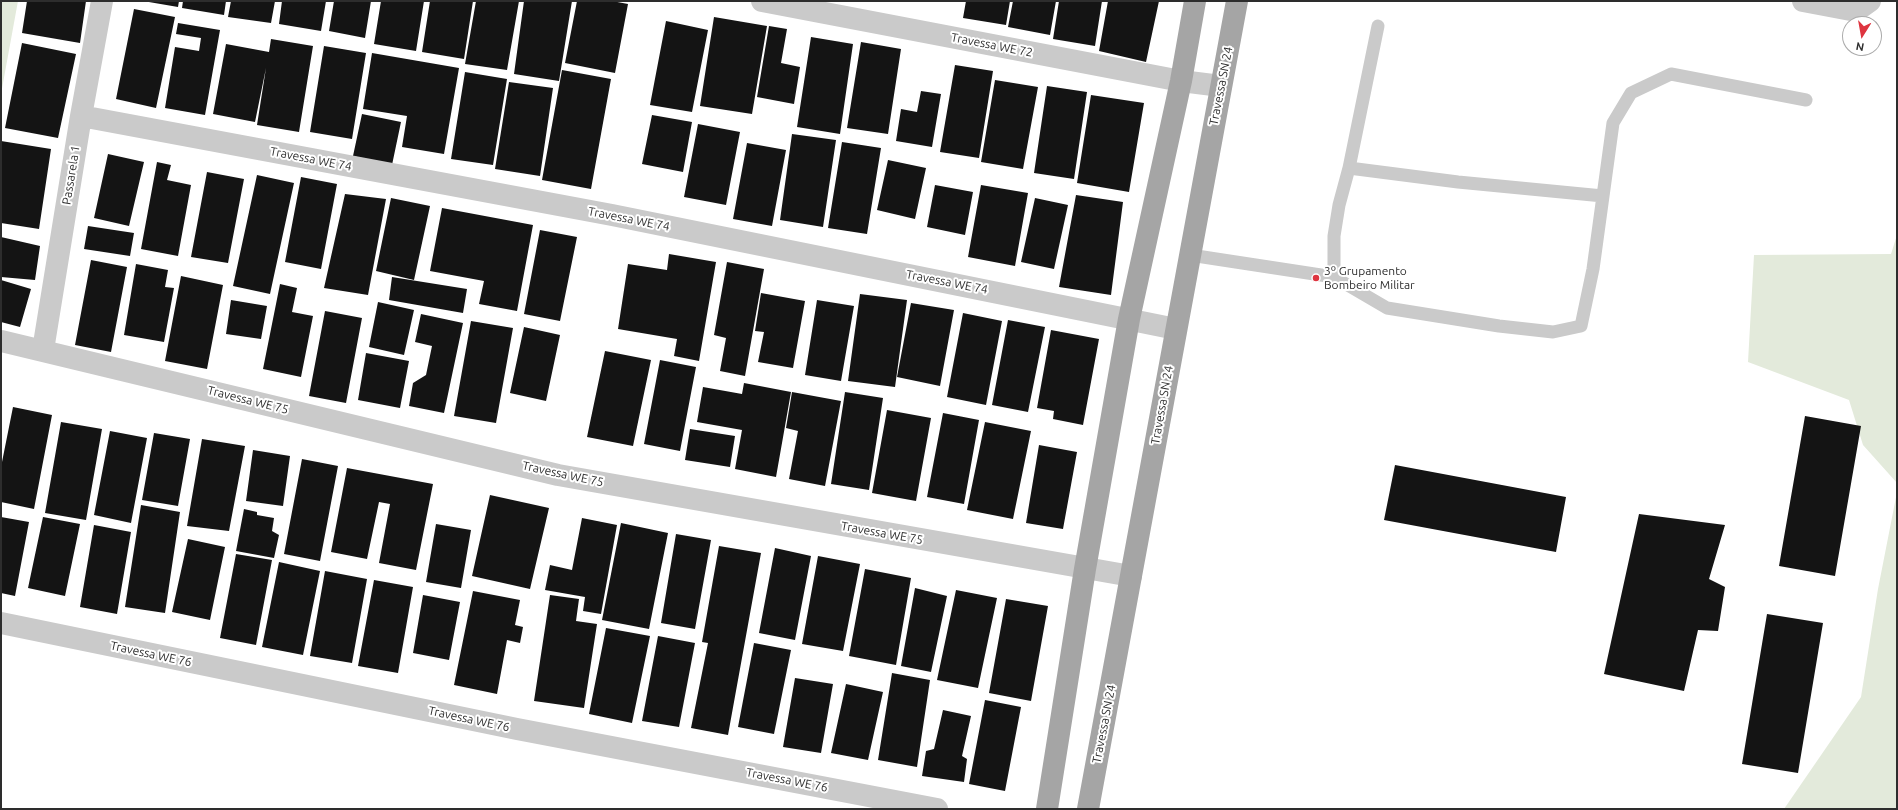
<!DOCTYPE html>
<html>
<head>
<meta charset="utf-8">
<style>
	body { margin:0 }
	#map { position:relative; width:1898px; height:810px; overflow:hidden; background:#fff; font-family:Ubuntu,sans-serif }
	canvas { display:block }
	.frame { position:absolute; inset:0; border:2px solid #2d2d2d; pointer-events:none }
	.north { position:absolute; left:1842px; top:16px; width:40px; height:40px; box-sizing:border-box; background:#fff; border:1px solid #ababab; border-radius:50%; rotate:191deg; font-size:11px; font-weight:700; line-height:16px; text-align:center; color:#2d2d2d }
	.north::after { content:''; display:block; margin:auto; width:14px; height:18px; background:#de3540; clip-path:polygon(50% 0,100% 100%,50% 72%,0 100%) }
</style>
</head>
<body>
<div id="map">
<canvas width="1898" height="810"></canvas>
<div class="frame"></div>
<div class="north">N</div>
</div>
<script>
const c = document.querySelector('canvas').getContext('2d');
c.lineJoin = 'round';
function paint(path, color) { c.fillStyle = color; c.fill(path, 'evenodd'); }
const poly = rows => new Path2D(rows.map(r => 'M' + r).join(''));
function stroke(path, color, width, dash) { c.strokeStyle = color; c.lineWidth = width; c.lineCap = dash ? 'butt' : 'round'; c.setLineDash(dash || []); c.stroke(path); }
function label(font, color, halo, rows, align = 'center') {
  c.font = font + ' Ubuntu,sans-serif'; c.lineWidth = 4; c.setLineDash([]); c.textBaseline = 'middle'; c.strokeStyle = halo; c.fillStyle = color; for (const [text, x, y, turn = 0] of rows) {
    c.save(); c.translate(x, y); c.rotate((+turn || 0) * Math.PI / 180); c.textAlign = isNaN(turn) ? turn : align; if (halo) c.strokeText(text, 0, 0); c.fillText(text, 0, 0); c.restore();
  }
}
paint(poly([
	[1,1,18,1,1,94],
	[1897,235,1897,483,1863,445,1849,400,1748,362,1754,255,1891,254],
	[1897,492,1897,809,1784,809,1861,697,1878,589]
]), '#e3eadb');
paint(poly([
	[27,1,86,1,80,43,22,33],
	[143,1,179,1,178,7],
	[183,1,226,1,224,15,182,8],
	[231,1,275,1,271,23,228,17],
	[282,1,326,1,321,31,279,24],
	[334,1,371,1,365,38,329,31],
	[381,1,424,1,416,51,374,44],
	[430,1,473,1,464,59,422,52],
	[476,1,519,1,507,70,465,64],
	[524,1,572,1,559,81,514,74],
	[577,1,612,1,628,4,615,73,565,63],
	[966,1,1010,1,1006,25,963,18],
	[1013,1,1056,1,1050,35,1008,27],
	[1059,1,1102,1,1095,46,1053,39],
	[1108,1,1159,1,1146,62,1099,51],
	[134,9,175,17,156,108,116,99],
	[714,17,767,26,752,114,700,106],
	[666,21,708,30,692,112,650,105],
	[178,23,220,30,205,115,165,108,175,47,199,51,201,38,176,34],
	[769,26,787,29,781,63,800,67,794,104,757,97],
	[811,37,853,44,840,134,797,127],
	[271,39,313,46,299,132,257,125,266,68,255,122,213,114,226,44,269,52],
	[861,42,901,49,888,134,847,128],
	[22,43,76,54,58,138,5,128],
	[324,46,366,53,352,139,310,132],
	[372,53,459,68,444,154,402,147,407,116,363,109],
	[955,65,993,71,979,158,940,152],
	[562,70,611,79,591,189,542,180],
	[465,72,507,79,493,165,451,159],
	[995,80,1038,87,1023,169,981,162],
	[509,82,553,88,540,176,495,169],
	[1047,86,1087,92,1074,179,1034,173],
	[921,91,941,94,932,147,896,141,901,109,917,112],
	[1091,95,1144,103,1129,192,1077,183],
	[362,114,401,122,392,165,353,156],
	[652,115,692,122,683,172,642,164],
	[698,124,740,132,726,205,684,197],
	[792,134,836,140,823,227,780,220],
	[1,141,51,149,39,229,1,223],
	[842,142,881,148,867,234,828,228],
	[747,143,786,150,772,226,733,219],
	[108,154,144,162,129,226,94,218],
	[888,160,926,168,915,219,877,210],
	[157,162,171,165,167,180,191,185,178,256,141,249],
	[207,172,244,179,228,263,191,257],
	[257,175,294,183,270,294,233,286],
	[301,177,337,184,321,269,285,262],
	[935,185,973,192,965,235,927,227],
	[981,185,1028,193,1015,266,968,257],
	[345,194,386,199,368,295,324,288],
	[1076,195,1123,202,1111,295,1059,287],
	[391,198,430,206,414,280,376,271],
	[1035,198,1068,205,1054,269,1021,262],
	[442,208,533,225,517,311,479,304,484,281,430,271],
	[88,226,134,233,130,256,84,249],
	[540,230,577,237,560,321,524,314],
	[1,237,40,246,35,280,1,277],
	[669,254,716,262,699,361,674,356,677,339,618,329,628,264,667,270],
	[91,260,127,267,111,352,75,345],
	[727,262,764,269,745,376,720,371,726,338,714,335],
	[136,264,168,270,165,287,174,288,164,342,124,335],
	[181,276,223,285,207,369,165,361],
	[392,277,467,289,463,313,389,300],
	[1,280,31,289,20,327,1,322],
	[280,284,297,288,292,312,313,316,301,377,263,369],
	[761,293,805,301,793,368,758,362,764,332,755,331],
	[860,294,907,300,895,387,848,381],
	[231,300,267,306,261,339,226,334],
	[817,300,854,306,841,381,805,375],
	[378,302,414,310,404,355,369,347],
	[911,303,954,310,940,386,897,377],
	[325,311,362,318,346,403,309,396],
	[963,313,1002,321,986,405,947,397],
	[421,314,463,323,444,413,409,406,413,383,426,375,432,346,415,342],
	[1008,320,1045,327,1028,412,992,405],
	[471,321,513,328,496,423,454,416],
	[524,327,560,335,546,401,510,393],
	[1051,330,1099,339,1083,425,1053,419,1054,411,1037,408],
	[605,351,651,360,633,446,587,437],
	[366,353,409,361,400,408,358,400],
	[660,360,696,367,680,451,644,444],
	[744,383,791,392,776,477,735,469,742,430,697,422,703,387,742,394],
	[792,392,841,401,825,486,789,479,798,431,786,428],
	[845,392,883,398,869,490,831,484],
	[13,407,52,415,34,509,1,502,1,467],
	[887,410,931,418,916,501,872,493],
	[943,413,979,420,964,504,927,497],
	[1805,416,1861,426,1835,576,1779,566],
	[61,422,102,429,86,520,45,513],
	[985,422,1031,431,1013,519,967,510],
	[690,429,735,436,730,467,685,460],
	[110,431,147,438,131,523,94,515],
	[154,433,190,439,178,506,142,500],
	[202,439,245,446,229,531,187,526],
	[1039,445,1077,452,1063,529,1026,523],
	[253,450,290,456,283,506,246,501],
	[302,459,338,466,320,561,284,554],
	[1395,465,1566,497,1556,552,1384,520],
	[347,468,433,484,416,570,379,563,390,504,379,502,367,559,331,552],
	[490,495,549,508,530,589,472,576],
	[141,505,180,512,165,613,125,607],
	[244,509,257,512,257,515,274,518,272,531,279,535,274,558,236,551],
	[1639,514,1725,525,1709,579,1725,587,1718,631,1698,630,1684,691,1604,674],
	[1,517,29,522,15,596,1,593],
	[43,517,80,524,65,596,28,588],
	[582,518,617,525,601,614,583,611,585,597,545,590,550,565,572,570],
	[621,523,668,533,649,629,602,620],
	[436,524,471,530,461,588,426,582],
	[94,525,131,532,117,614,80,607],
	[676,534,711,540,695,629,661,623],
	[188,539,225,547,210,620,172,612],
	[719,546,761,553,728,735,691,728,708,643,702,642],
	[775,548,811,556,795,640,759,633],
	[236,554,272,560,256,645,220,638],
	[818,556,860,564,843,651,802,644],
	[279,562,320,571,303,655,262,647],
	[865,569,911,578,896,665,849,656],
	[325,571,367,579,352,663,310,656],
	[374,580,413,587,398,673,358,666],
	[915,588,947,596,931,672,901,666],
	[956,590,997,598,978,688,937,680],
	[473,591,520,600,515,625,523,627,520,643,507,640,497,694,454,685],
	[423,595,460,602,449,660,413,653],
	[550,595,579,599,576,621,597,624,584,708,534,701],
	[1006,599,1048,606,1031,701,989,693],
	[1767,614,1823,623,1798,773,1742,764],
	[606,628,650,636,632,723,589,714],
	[658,636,695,643,679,727,642,721],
	[754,643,791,650,774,734,738,727],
	[892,673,930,680,917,767,878,760],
	[795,678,833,684,821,753,783,747],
	[846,684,883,692,868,760,831,753],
	[985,700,1021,707,1005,791,969,784],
	[943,710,971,716,962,756,967,759,964,782,922,776,926,751,934,749]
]), '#141414');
stroke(poly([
	[1349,168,1378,26],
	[1190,255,1334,277,1387,308,1499,326,1553,332,1581,326,1593,269,1613,123,1631,93,1671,74,1806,100],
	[1334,277,1334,236,1339,205,1349,168,1458,182,1603,196]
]), '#cacaca', 13);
stroke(poly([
	[762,1,1181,81,1221,86],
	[1803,1,1856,11,1870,1],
	[81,116,612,215,1176,329],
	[43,350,81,116,102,1],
	[1,623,517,729,937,809]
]), '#cacaca', 22);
stroke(poly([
	[1,341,558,475,1131,576]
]), '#cacaca', 22);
stroke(poly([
	[1047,809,1085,569,1129,319,1181,81,1195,1],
	[1088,809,1237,1]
]), '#a5a5a5', 22);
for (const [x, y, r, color] of [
	[1316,278,4,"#de3540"]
]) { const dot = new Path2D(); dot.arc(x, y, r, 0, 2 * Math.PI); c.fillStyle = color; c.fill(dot); stroke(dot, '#fff', 1.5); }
label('12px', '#2d2d2d', '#fff', [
	["Travessa WE 72",992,45,11],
	["Travessa SN 24",1221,86,-79],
	["Travessa WE 74",311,159,11],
	["Passarela 1",71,175,-81],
	["Travessa WE 74",629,219,11],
	["Travessa WE 74",947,282,11],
	["Travessa WE 75",248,400,14],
	["Travessa SN 24",1162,405,-80],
	["Travessa WE 75",563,474,12],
	["Travessa WE 75",882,533,10],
	["Travessa WE 76",151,654,12],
	["Travessa WE 76",469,719,12],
	["Travessa SN 24",1104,724,-79],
	["Travessa WE 76",787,780,11]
]);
label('12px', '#2d2d2d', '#fff', [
	["3º Grupamento",1324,271],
	["Bombeiro Militar",1324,285]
], 'left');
</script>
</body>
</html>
